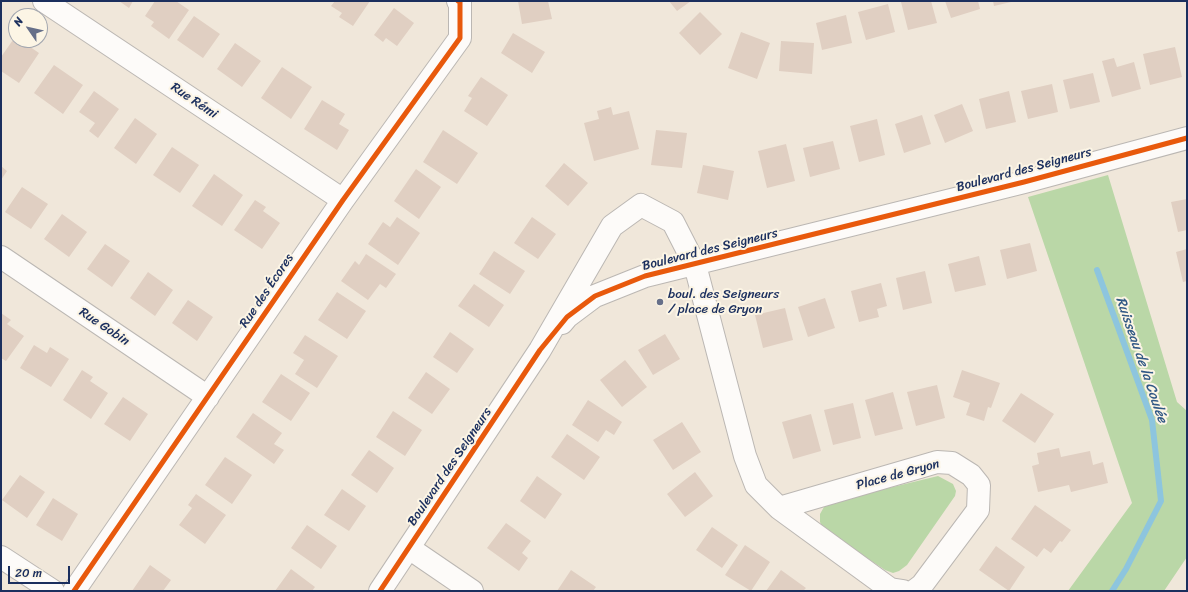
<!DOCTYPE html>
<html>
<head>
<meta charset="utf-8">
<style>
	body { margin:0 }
	#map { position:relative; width:1188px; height:592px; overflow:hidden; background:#f0e7da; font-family:Sriracha,sans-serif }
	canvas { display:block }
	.frame { position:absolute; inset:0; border:2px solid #1b2f5e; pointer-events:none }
	.north { position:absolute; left:8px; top:8px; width:40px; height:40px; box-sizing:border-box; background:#fcf5e5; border:1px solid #a2a6af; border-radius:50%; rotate:304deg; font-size:11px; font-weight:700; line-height:16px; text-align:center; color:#1b2f5e }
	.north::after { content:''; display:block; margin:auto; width:14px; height:18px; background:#666f89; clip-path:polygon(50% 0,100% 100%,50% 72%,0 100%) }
	.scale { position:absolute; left:8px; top:566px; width:62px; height:18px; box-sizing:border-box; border:2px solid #1b2f5e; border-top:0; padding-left:5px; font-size:12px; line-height:14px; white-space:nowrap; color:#1b2f5e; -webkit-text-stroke:3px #fcf5e5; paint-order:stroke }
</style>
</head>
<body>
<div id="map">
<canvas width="1188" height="592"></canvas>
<div class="frame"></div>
<div class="north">N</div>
<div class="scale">20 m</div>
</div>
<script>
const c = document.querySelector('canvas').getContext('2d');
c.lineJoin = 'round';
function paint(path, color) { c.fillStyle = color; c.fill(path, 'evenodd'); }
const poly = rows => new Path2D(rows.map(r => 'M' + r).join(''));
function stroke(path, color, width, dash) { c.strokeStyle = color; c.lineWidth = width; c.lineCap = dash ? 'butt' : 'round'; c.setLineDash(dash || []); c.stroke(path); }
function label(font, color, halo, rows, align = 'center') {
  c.font = font + ' Sriracha,sans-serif'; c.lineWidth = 4; c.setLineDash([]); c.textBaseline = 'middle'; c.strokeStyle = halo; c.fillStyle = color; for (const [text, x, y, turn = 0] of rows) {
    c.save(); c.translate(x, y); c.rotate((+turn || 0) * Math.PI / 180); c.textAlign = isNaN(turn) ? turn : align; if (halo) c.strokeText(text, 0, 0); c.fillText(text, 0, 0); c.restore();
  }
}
paint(poly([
	[1108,175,1177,402,1187,411,1187,557,1164,591,1068,591,1132,503,1028,197],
	[938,476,953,484,956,491,955,496,907,565,899,571,893,573,885,570,828,532,822,526,820,522,820,514,824,507,831,502]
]), '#bad7a7');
stroke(poly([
	[1097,270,1152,420,1161,501,1126,569,1112,591]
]), '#8dc5de', 6);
paint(poly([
	[119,1,133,1,129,8],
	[155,1,176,1,189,10,169,39,151,26,154,22,145,16],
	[335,1,370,1,353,26,339,17,342,13,331,6],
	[518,1,548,1,552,19,522,24],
	[669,1,691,1,677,11],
	[907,1,931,1,937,23,908,30,901,2],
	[945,1,978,1,980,9,951,18],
	[993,1,1011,1,1011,2,994,6],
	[888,4,895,32,866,40,858,12],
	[394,8,414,23,397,46,386,38,383,42,374,35],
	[700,12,722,34,700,55,679,33],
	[846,15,852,43,822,50,816,23],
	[194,16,220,34,203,58,177,40],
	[741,32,770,43,757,79,728,68],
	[513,33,545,52,532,73,501,53],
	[15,37,16,40,20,40,39,53,19,83,1,71,1,57],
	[781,41,814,43,812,74,779,71],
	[235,43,261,61,242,87,217,69],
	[1175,47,1182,77,1150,85,1143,54],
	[1114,58,1117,67,1134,62,1141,89,1112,97,1102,61],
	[54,65,83,85,63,114,34,93],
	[282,67,312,87,291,119,261,98],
	[1093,73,1100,102,1070,109,1063,80],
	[481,77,508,95,487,126,464,111,472,98,468,96],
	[1052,84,1058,112,1028,119,1021,91],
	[94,91,119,109,98,138,89,131,95,123,79,112],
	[1009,91,1016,122,986,129,979,99],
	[322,100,345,114,339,124,349,130,337,150,304,129],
	[962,104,973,131,945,143,934,115],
	[611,107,613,115,629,111,639,149,594,161,584,123,599,119,597,111],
	[922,115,931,144,904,153,895,124],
	[135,118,157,134,136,164,114,148],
	[877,119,885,155,859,162,850,126],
	[443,130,478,153,457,184,423,162],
	[656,130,687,133,682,168,651,165],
	[833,141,840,169,810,177,803,148],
	[786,144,795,181,767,188,758,151],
	[172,147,199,165,180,193,153,175],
	[564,163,588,183,568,206,545,186],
	[703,165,734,171,728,200,697,193],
	[1,166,7,171,1,180],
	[416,169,441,187,419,219,394,201],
	[214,174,243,195,222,226,192,206],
	[22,187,48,204,31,229,5,212],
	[1187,199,1187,230,1178,232,1171,202],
	[255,200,266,207,263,211,280,223,262,249,234,230],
	[62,214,87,232,69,257,44,239],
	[397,217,420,233,398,265,368,244,383,222,390,227],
	[532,217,556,234,538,259,514,243],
	[1030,243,1037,271,1007,279,1000,250],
	[105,244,130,261,112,287,87,269],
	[1187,249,1187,281,1183,282,1176,252],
	[494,251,525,271,510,294,479,274],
	[366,254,396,274,386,288,380,284,368,300,341,281,355,261,359,265],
	[979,256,986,285,955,292,948,264],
	[925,271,932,303,903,310,896,278],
	[148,272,173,290,155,316,130,298],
	[881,283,887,306,877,309,879,317,859,322,851,291],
	[474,284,504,305,489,327,458,306],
	[337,292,366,311,347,339,318,320],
	[825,298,835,328,808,337,798,307],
	[188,300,213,317,197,341,172,323],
	[785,308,793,340,763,348,755,315],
	[1,313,11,320,7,324,24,336,6,361,1,358],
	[450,332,474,349,457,373,433,357],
	[665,334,680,359,653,375,638,350],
	[305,335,338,356,317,388,295,374,304,360,293,353],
	[34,345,47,353,50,347,69,359,51,387,20,368],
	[625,360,647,387,622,407,600,380],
	[82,370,93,377,90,381,108,393,91,419,63,400],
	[962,370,1000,383,991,408,988,407,984,421,966,415,970,403,953,397],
	[426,372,450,389,432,414,408,398],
	[281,374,310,393,291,421,262,402],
	[937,385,945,418,916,426,907,392],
	[893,392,903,429,875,436,865,400],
	[1021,393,1054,414,1035,443,1002,421],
	[123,397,148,414,130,441,104,424],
	[588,400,622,422,614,435,606,430,598,442,572,425],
	[853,403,861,438,833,445,824,410],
	[393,411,422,430,405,456,376,437],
	[253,413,282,433,274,444,284,450,274,464,236,437],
	[811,414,821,451,793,459,782,422],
	[682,422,701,452,673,470,653,440],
	[567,434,600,457,584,480,551,457],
	[1059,448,1061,457,1090,451,1093,465,1103,462,1108,483,1071,492,1069,485,1038,492,1032,466,1039,464,1037,453],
	[369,450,394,468,377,493,351,475],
	[225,457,252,475,232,504,205,485],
	[695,472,713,496,685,517,667,494],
	[20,475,45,492,27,518,2,500],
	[537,476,562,494,545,519,520,501],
	[342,489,366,506,349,531,324,515],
	[196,494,226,515,205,544,179,525,192,508,188,505],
	[53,498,78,514,62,541,36,525],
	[1035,505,1071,530,1062,542,1060,541,1051,553,1044,548,1037,557,1011,539],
	[506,523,531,541,522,553,528,558,519,571,487,548],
	[307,525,337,546,321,569,291,548],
	[712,527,738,545,722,568,696,550],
	[745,545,770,562,751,591,725,575],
	[996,546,1025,567,1009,591,979,570],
	[150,565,171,580,163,591,132,591],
	[291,569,315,587,312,591,275,591],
	[571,570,596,587,593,591,557,591],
	[781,570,806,588,803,591,766,591]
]), '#e0cfc2');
const minor = poly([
	[44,1,343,200],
	[1,257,208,397],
	[562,323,567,317,595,296,645,276,1024,182,1187,138],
	[779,508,937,462,952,463,971,475,979,485,978,510,922,585,914,591],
	[409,548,472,591],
	[1,557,53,591],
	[74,591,343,200,460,38,460,2,458,1],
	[380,591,540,350,612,226,641,205,673,222,695,265,745,456,756,485,779,508,890,589,903,591]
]);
stroke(minor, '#bbb7b3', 24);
stroke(minor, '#fdfbf9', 22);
stroke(poly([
	[74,591,343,200,460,38,460,2,458,1],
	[380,591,540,350,567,317,595,296,645,276,1024,182,1187,138]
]), '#e8590c', 5);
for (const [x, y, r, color] of [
	[660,302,4,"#666f89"]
]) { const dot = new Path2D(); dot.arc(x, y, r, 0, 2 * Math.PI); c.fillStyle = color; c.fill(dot); stroke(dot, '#fcf5e5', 1.5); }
label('13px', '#1b2f5e', '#fcf5e5', [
	["Rue Rémi",194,101,34],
	["Boulevard des Seigneurs",1024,170,-15],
	["Boulevard des Seigneurs",710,250,-14],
	["Rue des Écores",267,291,-56],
	["Rue Gobin",104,327,34],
	["Boulevard des Seigneurs",450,467,-56],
	["Place de Gryon",898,475,-15]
]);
label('13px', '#1b2f5e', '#fcf5e5', [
	["boul. des Seigneurs",668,295],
	["/ place de Gryon",668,310]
], 'left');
label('italic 14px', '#315885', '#fcf5e5', [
	["Ruisseau de la Coulée",1141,360,71]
]);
</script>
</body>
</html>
